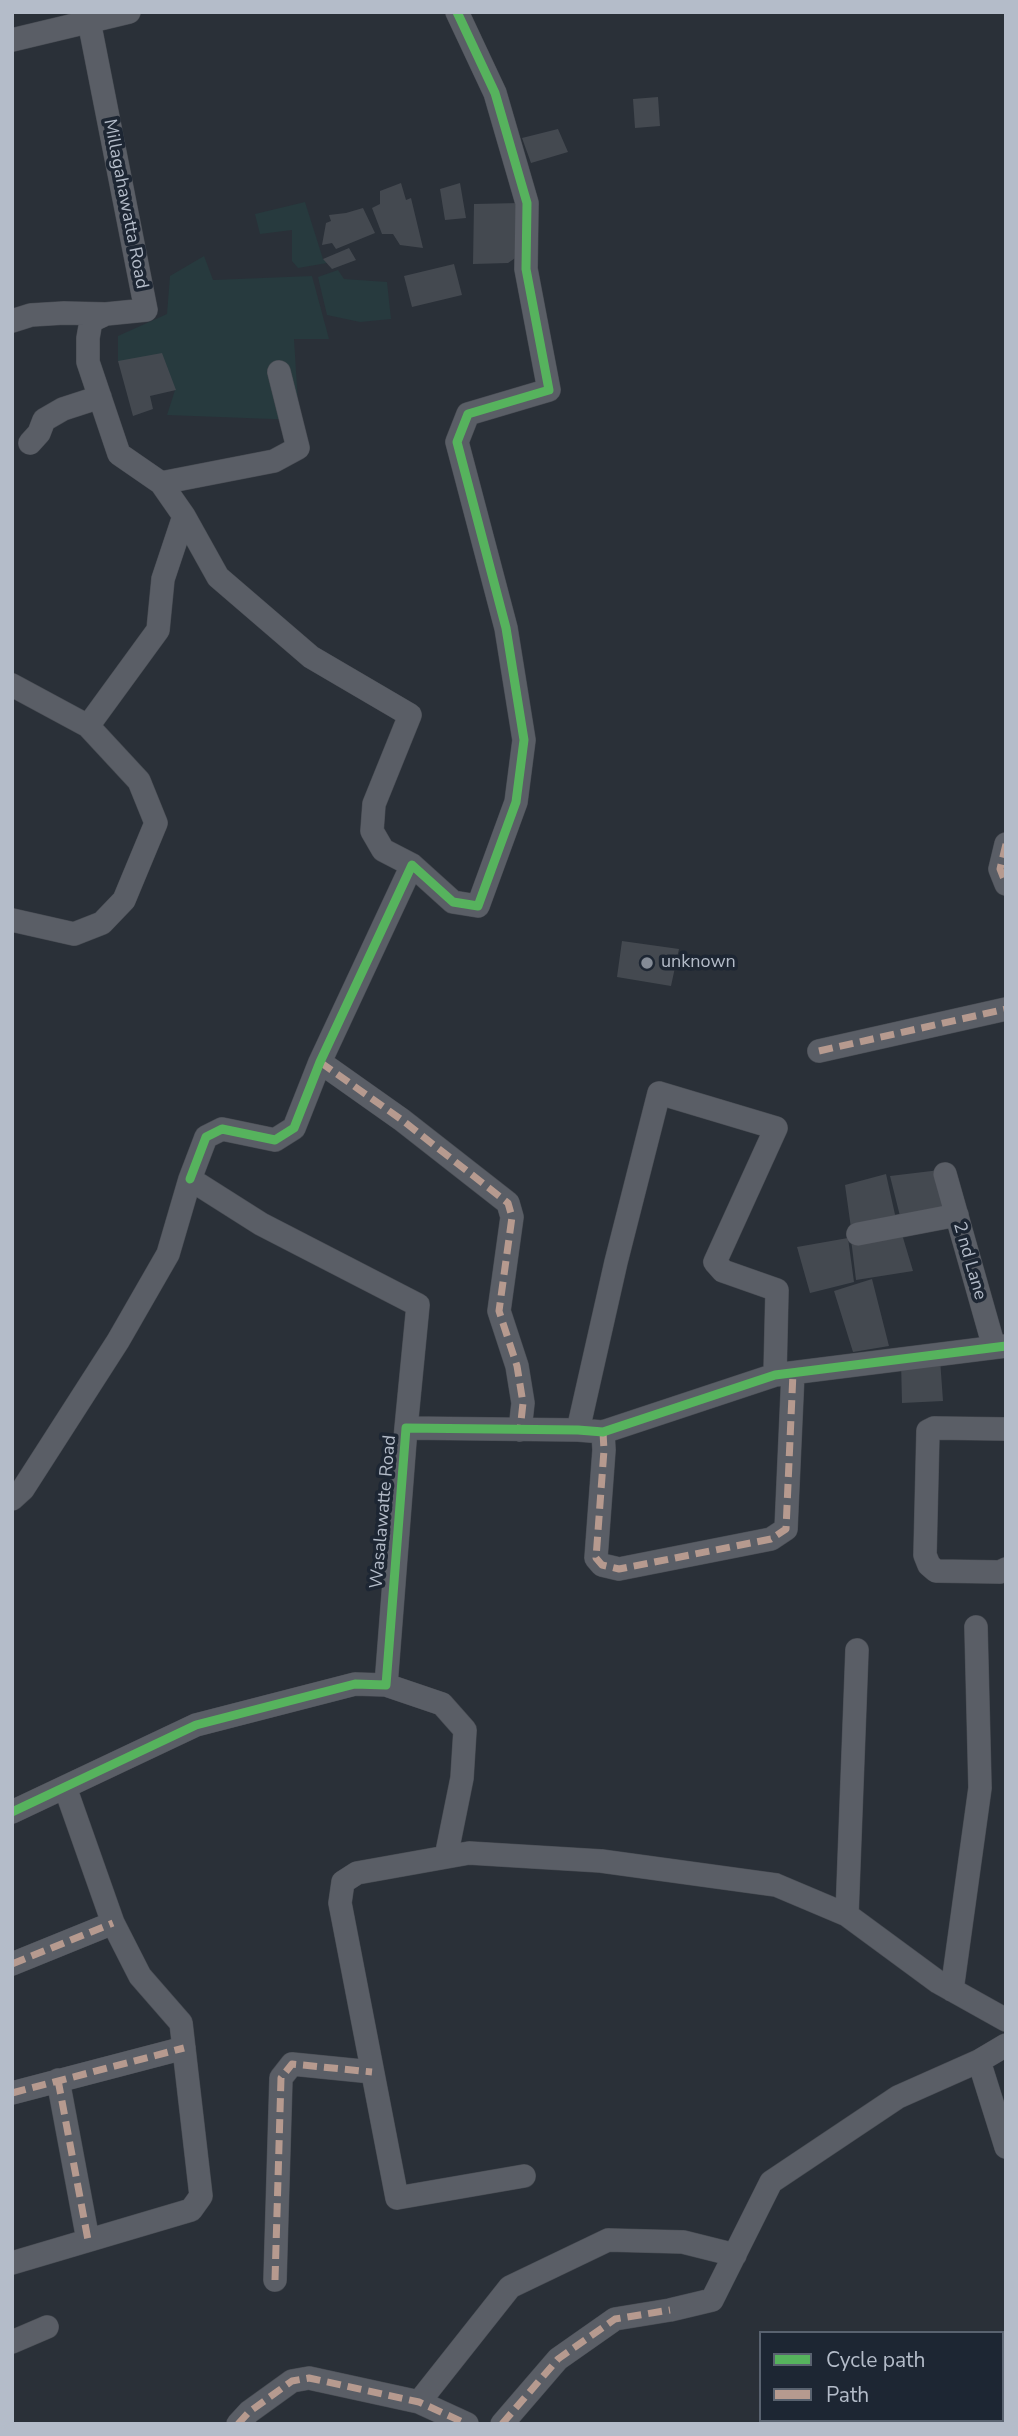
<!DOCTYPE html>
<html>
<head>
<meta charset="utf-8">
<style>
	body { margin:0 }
	#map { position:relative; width:1018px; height:2436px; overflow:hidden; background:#2a3038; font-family:"Nunito Sans",sans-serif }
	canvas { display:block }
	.frame { position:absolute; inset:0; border:14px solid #b4bcc9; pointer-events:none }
	.legend { position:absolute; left:759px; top:2331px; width:245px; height:91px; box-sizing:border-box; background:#1d2633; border:2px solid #59626f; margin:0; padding:9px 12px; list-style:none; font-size:21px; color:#b4bcc9 }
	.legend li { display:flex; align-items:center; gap:14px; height:35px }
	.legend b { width:35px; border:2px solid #59626f }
</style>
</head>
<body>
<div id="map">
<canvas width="1018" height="2436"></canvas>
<div class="frame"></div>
<ul class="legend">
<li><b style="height:9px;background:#56b35d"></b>Cycle path</li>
<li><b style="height:9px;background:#b69a8f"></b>Path</li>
</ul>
</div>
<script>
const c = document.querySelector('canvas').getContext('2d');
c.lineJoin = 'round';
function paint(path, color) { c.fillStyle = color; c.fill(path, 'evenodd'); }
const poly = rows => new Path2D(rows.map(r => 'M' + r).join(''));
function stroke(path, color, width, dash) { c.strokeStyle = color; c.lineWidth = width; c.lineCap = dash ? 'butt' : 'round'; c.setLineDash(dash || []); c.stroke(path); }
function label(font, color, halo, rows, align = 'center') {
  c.font = font + ' "Nunito Sans",sans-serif'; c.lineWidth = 7; c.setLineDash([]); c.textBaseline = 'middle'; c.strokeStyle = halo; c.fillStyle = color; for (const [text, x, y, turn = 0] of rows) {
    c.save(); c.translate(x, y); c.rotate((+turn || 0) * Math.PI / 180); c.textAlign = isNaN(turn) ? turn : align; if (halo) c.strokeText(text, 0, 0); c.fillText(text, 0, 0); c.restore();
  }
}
paint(poly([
	[305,202,323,259,327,263,298,268,292,261,292,230,260,234,255,214],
	[204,256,213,280,312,276,329,339,294,339,299,420,167,415,175,390,118,361,118,336,167,314,170,276],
	[338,270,344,279,387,282,391,319,360,322,327,315,318,277]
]), '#273a3e');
paint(poly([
	[658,97,660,126,635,128,633,99],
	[558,129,568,152,531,163,522,138],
	[401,183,406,200,411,198,423,248,400,245,393,234,382,234,372,208,380,204,380,191],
	[460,183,466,218,445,220,440,189],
	[520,203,521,254,508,263,473,264,474,204],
	[363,208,375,233,336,249,332,243,322,245,326,223,331,221,329,215,346,213],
	[349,248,356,260,332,269,323,259],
	[454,264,462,295,412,307,404,276],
	[162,353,176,390,150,396,153,409,133,416,118,361],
	[622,941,679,949,671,986,617,977],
	[940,1170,949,1211,901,1220,890,1176],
	[886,1174,896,1219,851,1228,845,1185],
	[901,1231,913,1271,856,1280,851,1239],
	[848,1238,854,1282,810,1293,797,1247],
	[872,1279,889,1346,853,1352,834,1291],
	[940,1359,943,1401,902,1403,901,1361]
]), '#444950');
const minor = poly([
	[12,40,129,12],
	[12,321,31,315,64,313,106,314],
	[30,443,39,433,44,420,63,409,100,397],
	[161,483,274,461,298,448,279,372],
	[184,516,218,577,311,657,410,715,374,804,372,831,383,850,412,865],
	[12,685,88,726,139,781,156,823,124,900,102,923,74,934,12,920],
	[88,726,158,630,163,579,184,516,161,483,119,454,88,362,88,338,91,321,106,314,146,310,89,21],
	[1006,844,1000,869,1006,884],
	[819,1051,1006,1009],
	[320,1062,402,1120,508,1203,512,1217,499,1311,517,1366,523,1403,520,1430],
	[945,1174,994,1347],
	[190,1179,206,1137,222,1129,275,1140,294,1128,320,1062,412,865,453,902,478,906,516,802,524,740,506,628,457,442,468,414,549,390,526,269,527,203,495,93,457,12],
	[858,1234,957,1215],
	[1006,1429,934,1428,928,1431,925,1555,929,1565,936,1571,1000,1572,1006,1569],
	[578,1430,616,1262,659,1093,776,1128,715,1262,723,1271,777,1290,775,1375],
	[603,1432,604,1450,596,1558,602,1565,619,1569,771,1539,786,1529,793,1373],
	[12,1499,23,1489,118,1341,168,1254,190,1179,261,1224,418,1305,406,1428],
	[386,1685,442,1704,465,1730,462,1778,446,1857],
	[12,1812,196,1725,355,1684,386,1685,406,1428,578,1430,603,1432,775,1375,1006,1346],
	[847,1915,857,1650],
	[12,1964,113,1923],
	[952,1990,980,1788,976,1627],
	[979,2061,1006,2147],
	[58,2080,88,2240],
	[12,2093,184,2048],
	[524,2176,397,2198,340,1903,343,1882,357,1873,469,1853,601,1861,776,1885,847,1915,938,1982,1006,2020],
	[12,2263,191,2210,201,2196,181,2023,140,1976,113,1923,65,1787],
	[275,2280,281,2078,292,2064,372,2072],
	[12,2342,47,2327],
	[419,2402,510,2287,608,2240,683,2242,735,2255],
	[238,2424,249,2412,292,2381,309,2378,419,2402,467,2424],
	[502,2424,558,2359,615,2319,670,2310,712,2300,771,2182,898,2097,979,2061,1006,2045]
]);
stroke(minor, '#484c53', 24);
stroke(minor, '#5a5e66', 23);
stroke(poly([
	[1006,844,1000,869,1006,884],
	[819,1051,1006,1009],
	[320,1062,402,1120,508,1203,512,1217,499,1311,517,1366,523,1403,520,1430],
	[603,1432,604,1450,596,1558,602,1565,619,1569,771,1539,786,1529,793,1373],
	[12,1964,113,1923],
	[58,2080,88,2240],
	[12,2093,184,2048],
	[275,2280,281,2078,292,2064,372,2072],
	[238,2424,249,2412,292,2381,309,2378,419,2402,467,2424],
	[502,2424,558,2359,615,2319,670,2310]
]), '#b69a8f', 7, [14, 7]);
stroke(poly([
	[190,1179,206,1137,222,1129,275,1140,294,1128,320,1062,412,865,453,902,478,906,516,802,524,740,506,628,457,442,468,414,549,390,526,269,527,203,495,93,457,12],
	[12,1812,196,1725,355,1684,386,1685,406,1428,578,1430,603,1432,775,1375,1006,1346]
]), '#56b35d', 9);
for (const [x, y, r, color] of [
	[647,963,7,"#848b96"]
]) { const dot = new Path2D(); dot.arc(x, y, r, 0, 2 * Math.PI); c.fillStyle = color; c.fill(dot); stroke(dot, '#1d2633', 2.5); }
label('18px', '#b4bcc9', '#1d2633', [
	["Millagahawatta Road",125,204,79],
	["2 nd Lane",969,1261,74],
	["Wasalawatte Road",384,1512,-85]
]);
label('18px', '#b4bcc9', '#1d2633', [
	["unknown",661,963]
], 'left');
</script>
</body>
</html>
